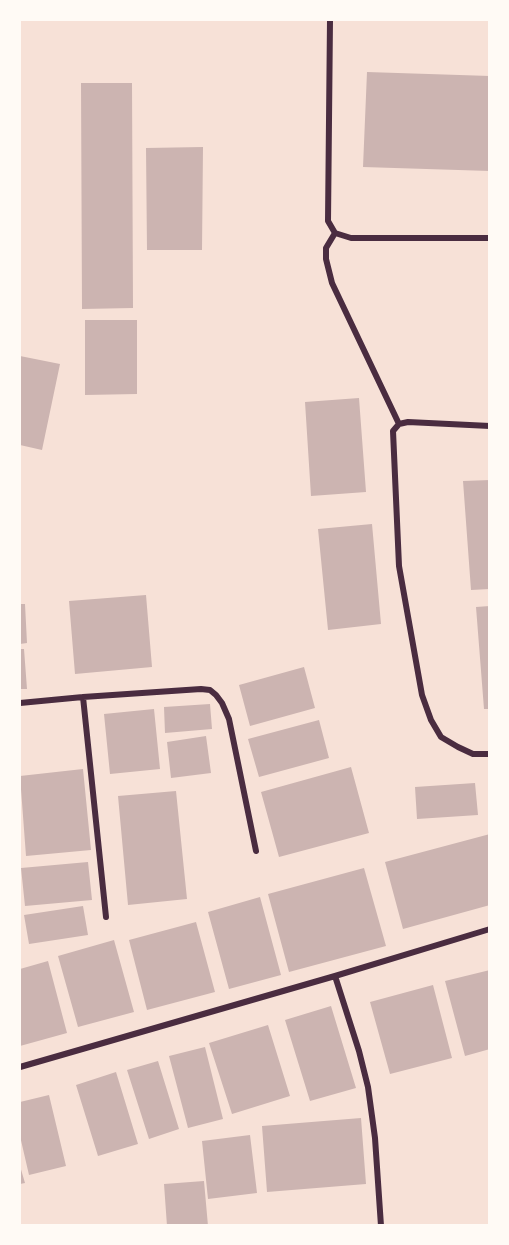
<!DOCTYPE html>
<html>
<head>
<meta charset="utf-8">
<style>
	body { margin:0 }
	#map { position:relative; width:509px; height:1245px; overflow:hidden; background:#f7e1d7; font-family:"DM Sans",sans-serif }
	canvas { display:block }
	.frame { position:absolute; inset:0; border:21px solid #fffaf5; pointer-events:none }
</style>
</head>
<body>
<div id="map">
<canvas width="509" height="1245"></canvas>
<div class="frame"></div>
</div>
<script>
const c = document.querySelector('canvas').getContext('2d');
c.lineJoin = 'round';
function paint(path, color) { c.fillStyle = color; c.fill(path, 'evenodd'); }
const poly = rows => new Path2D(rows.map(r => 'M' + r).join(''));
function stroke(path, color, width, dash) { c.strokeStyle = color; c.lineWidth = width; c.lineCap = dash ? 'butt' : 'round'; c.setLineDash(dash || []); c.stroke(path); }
paint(poly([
	[367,72,490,76,490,171,363,167],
	[81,83,132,83,133,308,82,309],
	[203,147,202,250,147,250,146,148],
	[85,320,137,320,137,394,85,395],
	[20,356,60,364,42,450,20,445],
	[359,398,366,492,311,496,305,402],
	[490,480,490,589,471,590,463,481],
	[372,524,381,624,328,630,318,529],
	[146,595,152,667,75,674,69,601],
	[20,604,25,604,27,643,20,644],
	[490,606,490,709,484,709,476,607],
	[20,649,24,649,27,689,20,689],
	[304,667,315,708,250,726,239,685],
	[210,704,212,729,165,733,164,707],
	[154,709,160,769,110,774,104,714],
	[319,720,329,758,259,777,248,739],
	[206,736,211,773,171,778,167,742],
	[351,767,369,833,279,857,261,792],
	[83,769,91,850,26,856,20,776],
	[475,783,478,815,417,819,415,787],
	[176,791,187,899,128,905,118,796],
	[490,834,490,905,403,929,385,862],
	[88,862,92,900,25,906,21,868],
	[364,868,386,946,289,972,268,894],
	[260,897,281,975,229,989,208,912],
	[83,906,88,935,29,944,24,915],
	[196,922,215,992,147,1010,129,940],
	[114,940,134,1012,78,1027,58,956],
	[48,961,67,1033,20,1046,20,969],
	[490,970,490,1049,465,1056,445,981],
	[433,985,452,1058,390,1074,370,1002],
	[331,1006,356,1088,310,1101,285,1020],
	[268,1025,290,1096,232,1114,209,1043],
	[205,1047,223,1119,188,1128,169,1056],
	[158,1061,179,1129,149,1139,127,1070],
	[116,1072,138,1144,98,1156,76,1085],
	[49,1095,66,1166,29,1175,20,1136,20,1102],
	[361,1118,366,1184,267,1192,262,1126],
	[250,1135,257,1193,208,1199,202,1141],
	[20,1166,25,1183,20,1184],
	[204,1181,208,1226,167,1226,164,1184]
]), '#ccb4b1');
stroke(poly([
	[330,20,328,221,335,233,351,238,490,238],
	[335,233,326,248,326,259,332,283,399,424],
	[490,426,408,422,399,424,393,431,399,566,422,695,431,720,441,737,458,747,473,754,490,754],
	[83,697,106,917],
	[20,703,83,697,201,689,210,690,216,695,222,703,229,719,256,851],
	[335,976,359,1051,368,1087,375,1138,381,1226],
	[20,1067,335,976,490,929]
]), '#4a2c40', 6);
</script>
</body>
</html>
